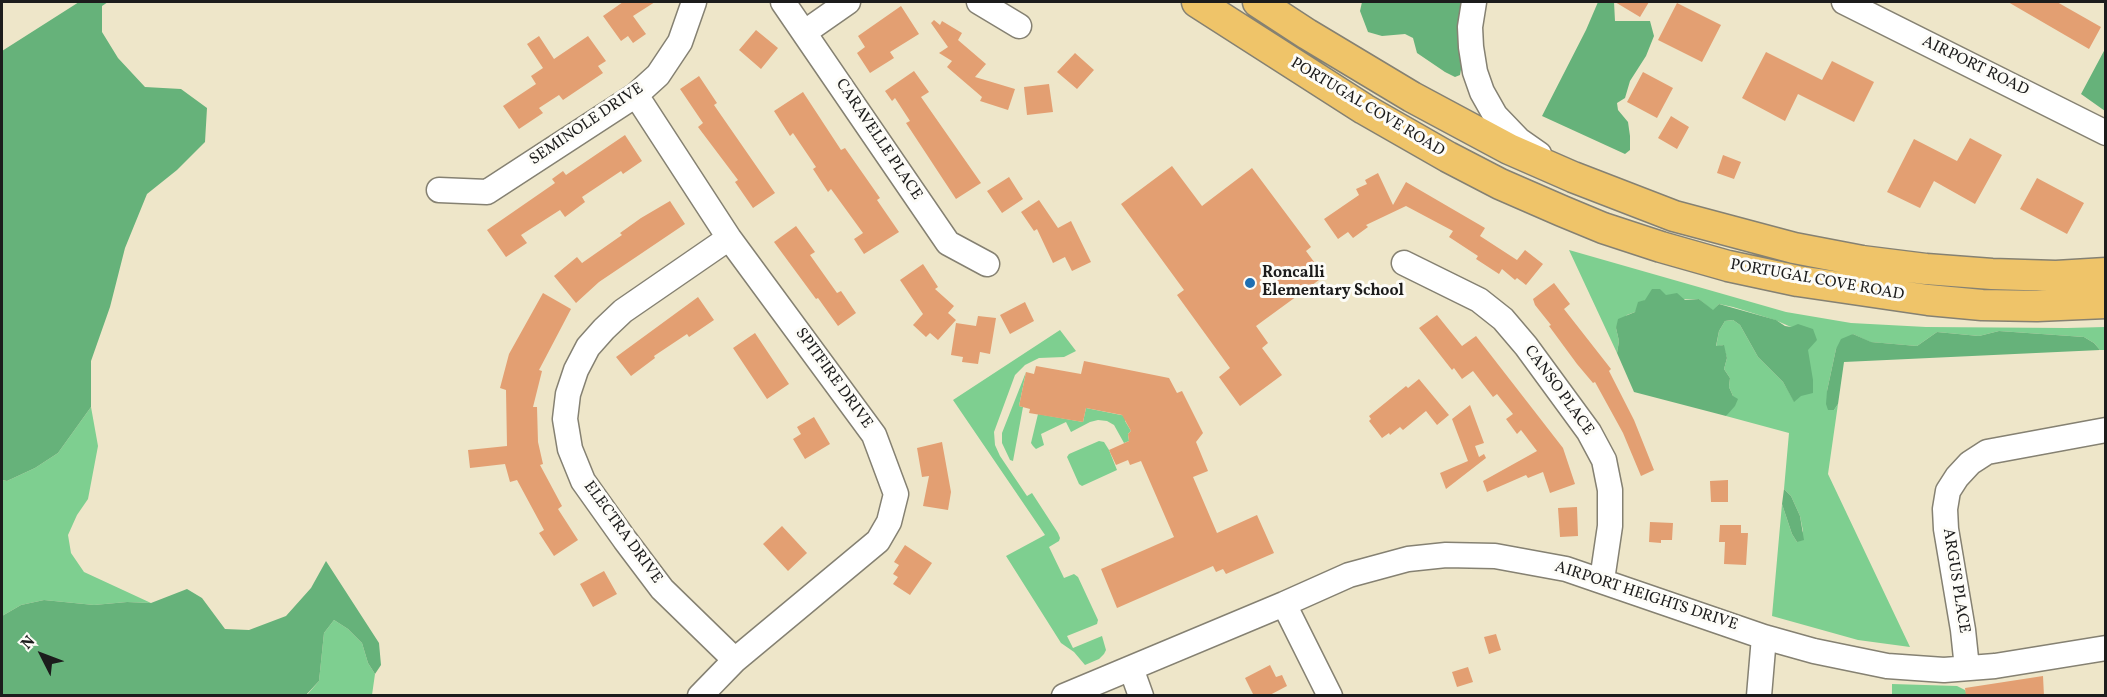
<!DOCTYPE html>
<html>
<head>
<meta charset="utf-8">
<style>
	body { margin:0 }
	#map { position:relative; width:2107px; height:697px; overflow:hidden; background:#eee6c9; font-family:Vollkorn,serif }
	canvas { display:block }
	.frame { position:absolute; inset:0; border:3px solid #1c1c1c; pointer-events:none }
	.north { position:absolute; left:12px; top:625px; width:60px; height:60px; -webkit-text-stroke:4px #fdfcf7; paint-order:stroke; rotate:312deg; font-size:16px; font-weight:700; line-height:24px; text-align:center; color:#1c1c1c }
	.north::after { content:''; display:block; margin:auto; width:21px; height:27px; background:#1c1c1c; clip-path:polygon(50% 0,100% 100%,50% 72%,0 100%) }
</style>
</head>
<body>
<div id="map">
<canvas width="2107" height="697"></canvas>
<div class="frame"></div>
<div class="north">N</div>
</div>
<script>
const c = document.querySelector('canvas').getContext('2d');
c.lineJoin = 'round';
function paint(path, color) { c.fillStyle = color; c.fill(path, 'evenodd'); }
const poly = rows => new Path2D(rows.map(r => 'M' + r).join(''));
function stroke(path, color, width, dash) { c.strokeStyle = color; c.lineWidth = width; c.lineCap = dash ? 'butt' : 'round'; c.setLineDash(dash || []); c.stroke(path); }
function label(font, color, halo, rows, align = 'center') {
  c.font = font + ' Vollkorn,serif'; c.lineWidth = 6; c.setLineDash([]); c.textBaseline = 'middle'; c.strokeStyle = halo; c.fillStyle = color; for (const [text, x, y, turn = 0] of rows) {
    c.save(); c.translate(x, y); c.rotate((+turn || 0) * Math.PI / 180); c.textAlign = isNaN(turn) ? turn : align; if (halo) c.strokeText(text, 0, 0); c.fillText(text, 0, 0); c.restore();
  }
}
paint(poly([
	[1569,250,1786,312,1851,323,1926,327,2067,328,2105,327,2105,350,2100,350,2094,343,2084,337,1999,331,1979,336,1937,332,1917,346,1870,342,1853,334,1836,349,1827,391,1834,410,1838,404,1828,474,1910,647,1858,640,1772,616,1782,504,1792,534,1797,542,1803,531,1800,516,1791,496,1784,489,1789,433,1726,416,1733,396,1729,387,1730,378,1724,369,1727,358,1723,345,1716,347,1719,331,1725,321,1733,320,1740,325,1758,357,1783,382,1794,401,1791,327,1775,320,1733,307,1719,304,1713,311,1699,299,1645,300,1635,312,1627,315,1616,328,1619,341,1617,353],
	[1060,330,1076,351,1064,357,1039,358,1025,365,1015,375,994,432,995,445,1000,456,1027,496,1032,493,1058,533,1060,538,1059,541,1049,547,1064,578,1074,574,1078,577,1098,620,1097,624,1067,636,1073,648,1102,636,1106,650,1104,654,1099,659,1085,665,1074,652,1061,643,1006,556,1045,535,953,400],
	[1026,372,1019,406,1023,407,1013,461,1010,460,1002,443,1002,433],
	[91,407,98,446,88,499,77,515,68,535,71,553,84,572,151,603,127,602,94,605,44,600,21,605,2,616,2,480,7,481,35,468,58,453],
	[1086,408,1126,416,1125,421,1131,431,1128,434,1129,441,1124,443,1114,425,1107,421,1098,420,1090,422,1071,432,1066,422,1041,434,1044,445,1036,449,1033,446,1031,443,1038,414,1083,422],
	[1099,441,1104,442,1109,450,1117,470,1082,486,1079,484,1067,457,1069,454],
	[334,620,348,629,362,643,368,663,375,674,372,695,306,696,319,681,324,633],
	[1892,684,1957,686,1965,690,1968,696,1892,696]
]), '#7ecf90');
paint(poly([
	[79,2,108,2,102,6,102,32,118,58,145,87,181,89,207,108,205,142,177,170,147,194,125,248,110,307,91,361,91,407,58,453,35,468,7,481,2,480,2,51],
	[1362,2,1462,2,1458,32,1462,64,1460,75,1455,77,1445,72,1417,53,1413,38,1405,34,1382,36,1368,32,1360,11],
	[1598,2,1614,2,1615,21,1650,21,1654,36,1646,56,1630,81,1625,98,1617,103,1618,110,1628,122,1630,136,1630,150,1625,154,1542,116,1586,30],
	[2105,49,2105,111,2081,94],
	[1652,289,1660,289,1666,295,1677,293,1685,300,1699,299,1713,310,1719,304,1776,320,1785,326,1791,327,1798,324,1813,329,1817,340,1808,350,1813,380,1813,393,1801,396,1794,402,1783,382,1758,357,1740,325,1733,320,1725,321,1719,331,1716,346,1724,345,1727,358,1724,369,1730,378,1729,387,1733,396,1738,399,1735,406,1726,416,1634,392,1617,353,1619,341,1616,328,1618,319,1635,312,1638,302,1645,300],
	[1999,331,2084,337,2094,343,2100,350,1844,362,1838,404,1834,410,1828,410,1826,404,1827,391,1836,349,1841,339,1853,334,1871,342,1917,346,1937,332,1979,336],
	[1784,489,1791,496,1800,516,1804,540,1797,542,1792,534,1782,504],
	[326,561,379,643,381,665,375,674,368,663,362,643,348,629,334,620,324,633,319,681,306,695,2,695,2,616,21,605,44,600,94,605,127,602,151,603,187,589,202,598,225,629,249,630,286,616,311,588]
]), '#66b27a');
paint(poly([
	[623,2,655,2,633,16,646,34,633,43,628,36,621,41,603,16],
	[1615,2,1649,2,1640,17],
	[2008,2,2057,2,2101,27,2089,49],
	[1677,3,1721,25,1702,62,1658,40],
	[901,6,919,34,890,52,894,58,870,73,857,53,865,47,858,36],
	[934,20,940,25,942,21,962,33,958,40,986,64,975,77,1015,89,1008,110,980,101,982,97,947,67,952,61,939,53,948,47,931,23],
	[756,30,778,48,761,69,739,50],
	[539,36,554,59,588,36,606,61,598,66,603,73,563,100,559,95,539,108,543,113,519,129,503,106,536,84,531,76,543,68,527,44],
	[1766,52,1822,80,1832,61,1874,82,1854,122,1798,94,1785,121,1742,98],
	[1075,53,1094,70,1077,89,1057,72],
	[914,71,929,92,921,97,981,183,956,199,906,123,910,121,895,98,892,101,885,91],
	[1643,72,1673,88,1657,118,1627,102],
	[699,76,717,103,714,105,775,193,753,208,735,182,738,180,698,127,703,123,680,89],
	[1049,84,1053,112,1027,115,1024,87],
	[803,92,841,150,845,148,880,198,877,200,899,232,864,254,854,239,863,233,831,189,828,192,813,169,816,167,793,133,790,136,774,111],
	[1671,116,1689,127,1677,149,1658,138],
	[625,135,642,161,623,174,621,171,582,197,585,202,565,217,560,210,521,235,527,243,506,257,487,230,555,183,552,179,563,171,566,175],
	[1970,138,2002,155,1975,204,1934,181,1920,208,1887,192,1914,139,1957,161],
	[1723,155,1741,162,1734,179,1717,173],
	[1172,166,1202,206,1252,168,1311,247,1306,251,1320,270,1315,274,1319,280,1256,326,1268,343,1262,348,1282,375,1240,406,1219,377,1230,368,1177,295,1184,290,1121,204],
	[1378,173,1393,205,1406,182,1485,228,1480,236,1517,260,1525,250,1543,264,1526,285,1517,278,1515,280,1502,269,1499,274,1476,259,1478,256,1449,237,1453,231,1406,206,1366,225,1368,227,1353,238,1348,232,1338,239,1324,219,1359,195,1356,189,1367,184,1365,180],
	[1009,177,1023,199,1002,213,987,191],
	[2037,178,2084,203,2067,234,2020,209],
	[1039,200,1058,228,1071,221,1091,262,1072,271,1065,257,1053,263,1037,229,1034,231,1021,212],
	[670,201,685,224,599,282,576,303,554,276,577,257,582,263,622,235,620,233,641,218],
	[796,226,815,252,810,255,837,293,841,291,856,313,838,326,818,298,816,299,774,242],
	[923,264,938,287,935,289,954,306,948,313,956,320,938,340,930,333,926,337,913,325,923,314,900,280],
	[1554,283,1570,304,1564,309,1611,369,1609,371,1634,420,1654,470,1641,476,1623,433,1595,382,1593,383,1577,364,1549,326,1551,325,1535,305,1533,299],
	[543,293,571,309,539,370,542,371,533,407,537,407,538,442,543,464,540,465,562,506,558,509,578,540,554,556,539,533,544,530,517,480,510,482,505,464,470,468,468,450,507,446,506,390,500,388,509,354],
	[698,297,714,320,689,337,687,334,654,356,655,358,631,376,616,357],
	[1025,302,1034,321,1010,334,1000,315],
	[1437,315,1462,346,1476,336,1563,448,1575,484,1550,493,1543,472,1528,478,1526,475,1487,492,1483,481,1537,451,1521,430,1517,434,1506,419,1513,414,1497,394,1493,397,1473,371,1462,379,1454,368,1452,370,1419,328],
	[978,316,996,318,990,354,980,352,978,364,962,362,963,357,951,355,956,323,976,326],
	[755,333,789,384,767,399,733,348],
	[1084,361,1169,378,1177,393,1182,391,1203,433,1196,442,1208,471,1193,477,1217,533,1257,515,1274,553,1226,574,1223,569,1216,572,1213,566,1117,608,1101,569,1174,537,1141,461,1130,465,1128,460,1116,465,1109,450,1129,441,1128,434,1131,431,1122,415,1086,408,1083,422,1029,413,1030,409,1019,406,1026,372,1034,374,1036,366,1081,374],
	[1419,379,1449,415,1437,425,1426,411,1403,430,1400,427,1390,435,1389,433,1382,438,1369,421,1371,419,1369,416,1406,386,1408,388],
	[1470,405,1484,443,1475,446,1479,457,1484,454,1486,458,1446,489,1440,473,1468,461,1452,419],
	[814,417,830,444,805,459,793,439,801,434,797,427],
	[942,442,951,492,948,510,923,506,929,476,922,477,917,448],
	[1728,480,1728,502,1711,502,1710,481],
	[1577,507,1578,536,1560,537,1558,508],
	[1650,522,1673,523,1672,540,1661,540,1661,543,1649,542],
	[1720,525,1741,525,1741,533,1748,533,1746,565,1724,564,1725,542,1719,542],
	[782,526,807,553,788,571,763,544],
	[905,545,932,563,910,595,893,584,898,577,893,574,899,565,894,562],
	[604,571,617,594,593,607,580,584],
	[1496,634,1501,650,1489,654,1484,637],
	[1270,665,1276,677,1282,675,1287,686,1268,696,1254,696,1245,678],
	[1468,667,1473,682,1457,687,1452,672],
	[2043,676,2044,696,1966,696,1965,688]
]), '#e39f72');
const minor = poly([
	[783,2,948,243,987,264],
	[979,2,1019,26],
	[1474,2,1470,27,1471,47,1475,72,1482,92,1495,115,1519,140,1539,154],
	[1844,2,2106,133],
	[805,32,848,2],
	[636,95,729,238,874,435,896,494,889,522,878,541,735,660,700,696],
	[439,190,487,192,636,95,658,75,680,42,694,2],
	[729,238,623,311,604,329,588,347,576,370,568,394,565,419,570,449,583,481,625,540,662,589,735,660],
	[1404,263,1479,300,1503,319,1526,346,1589,432,1604,460,1610,490,1610,526,1602,580],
	[1284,604,1330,696],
	[1131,668,1141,696],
	[1967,668,1963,630,1946,529,1945,509,1948,491,1957,477,1970,463,1987,452,2106,430],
	[1064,696,1284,604,1349,575,1408,559,1446,555,1495,556,1566,569,1764,637,1814,651,1887,666,1944,670,1995,666,2106,648],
	[1759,696,1764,637]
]);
const major = poly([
	[1197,2,1364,109,1448,157,1500,184,1562,211,1603,228,1661,247,1728,266,1798,281,1928,300,1982,305,2037,306,2106,303],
	[1258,2,1307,34,1412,97,1509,149,1573,177,1674,216,1794,248,1862,261,1926,269,1992,274,2056,276,2106,273]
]);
stroke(minor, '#858172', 27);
stroke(major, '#858172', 33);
stroke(minor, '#fff', 24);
stroke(major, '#efc469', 30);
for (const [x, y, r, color] of [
	[1250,283,6,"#1f6fb2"]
]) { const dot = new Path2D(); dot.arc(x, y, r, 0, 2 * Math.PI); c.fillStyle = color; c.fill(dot); stroke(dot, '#fdfcf7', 2); }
label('16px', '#1c1c1c', '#fdfcf7', [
	["AIRPORT ROAD",1975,67,26],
	["PORTUGAL COVE ROAD",1367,108,31],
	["SEMINOLE DRIVE",587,125,-34],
	["CARAVELLE PLACE",878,140,56],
	["PORTUGAL COVE ROAD",1817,281,10],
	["SPITFIRE DRIVE",833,379,54],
	["CANSO PLACE",1558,391,54],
	["ELECTRA DRIVE",622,533,54],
	["ARGUS PLACE",1955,581,81],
	["AIRPORT HEIGHTS DRIVE",1646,597,18]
]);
label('bold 16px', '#1c1c1c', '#fdfcf7', [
	["Roncalli",1262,274],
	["Elementary School",1262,292]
], 'left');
</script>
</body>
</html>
